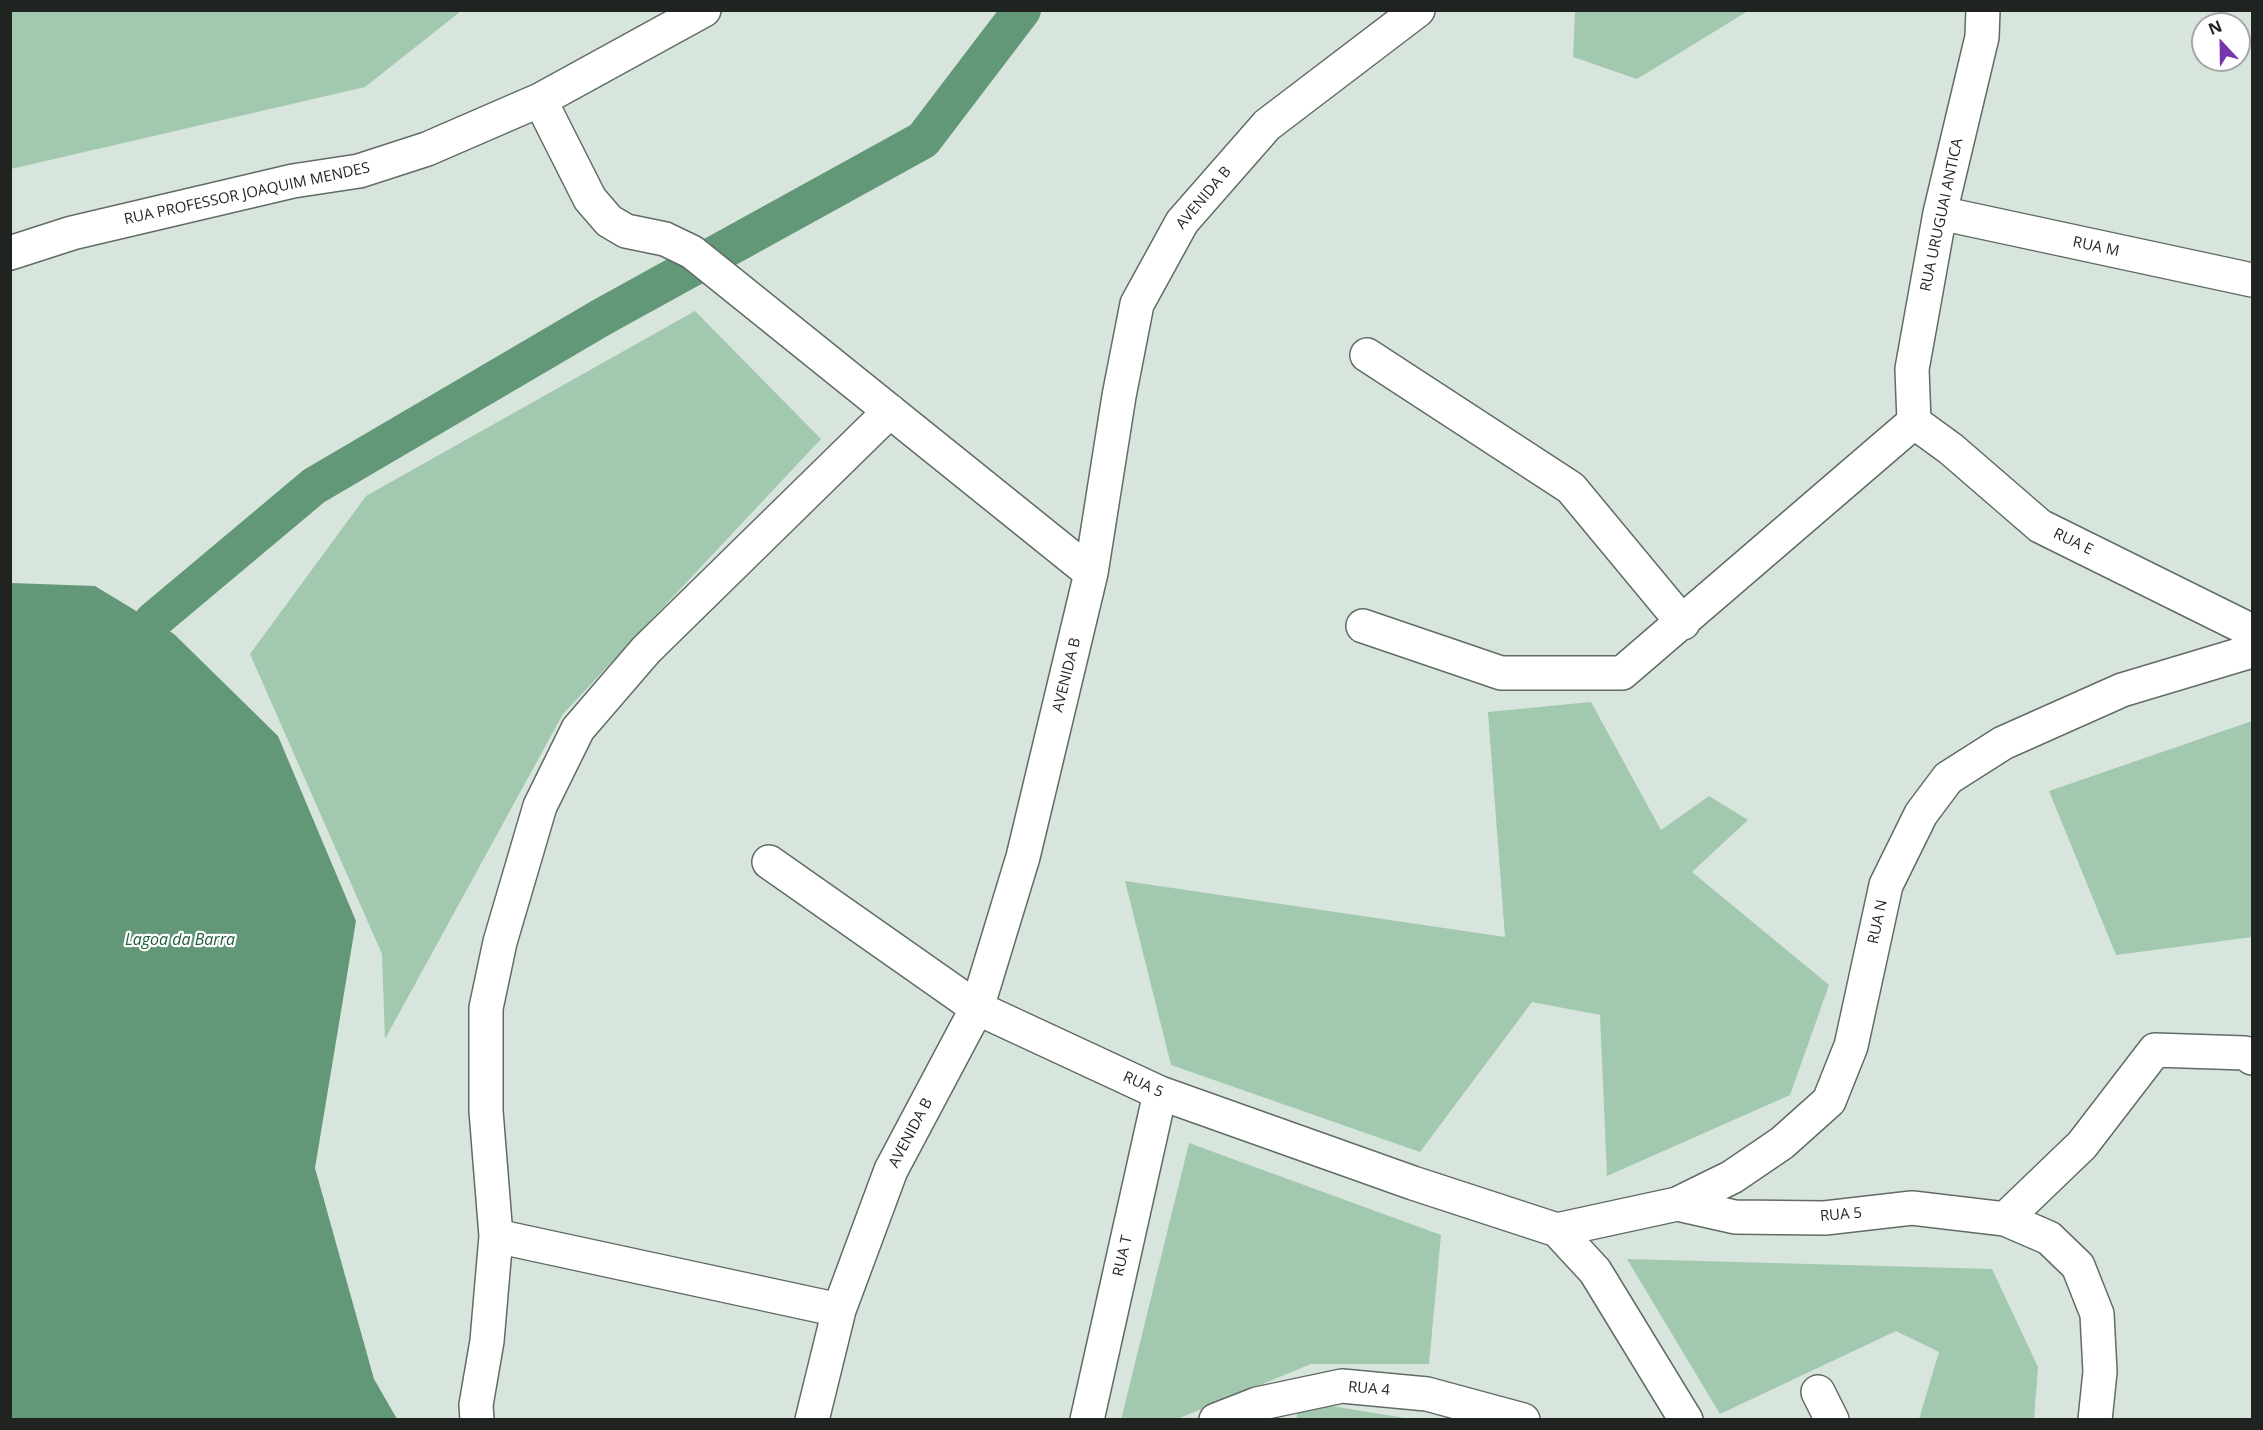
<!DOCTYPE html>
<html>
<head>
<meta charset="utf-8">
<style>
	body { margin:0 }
	#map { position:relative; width:2263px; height:1430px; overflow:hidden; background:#d8e5dc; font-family:"Open Sans",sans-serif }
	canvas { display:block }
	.frame { position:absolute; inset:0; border:12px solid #1f2421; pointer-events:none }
	.north { position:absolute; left:2191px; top:12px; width:60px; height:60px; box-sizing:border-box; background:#fff; border:2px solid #a5a7a6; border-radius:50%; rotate:338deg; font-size:16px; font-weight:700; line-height:24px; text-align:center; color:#1f2421 }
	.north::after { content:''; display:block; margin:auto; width:21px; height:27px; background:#7635aa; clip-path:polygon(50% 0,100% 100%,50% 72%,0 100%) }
</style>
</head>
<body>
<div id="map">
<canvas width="2263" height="1430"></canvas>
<div class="frame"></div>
<div class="north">N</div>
</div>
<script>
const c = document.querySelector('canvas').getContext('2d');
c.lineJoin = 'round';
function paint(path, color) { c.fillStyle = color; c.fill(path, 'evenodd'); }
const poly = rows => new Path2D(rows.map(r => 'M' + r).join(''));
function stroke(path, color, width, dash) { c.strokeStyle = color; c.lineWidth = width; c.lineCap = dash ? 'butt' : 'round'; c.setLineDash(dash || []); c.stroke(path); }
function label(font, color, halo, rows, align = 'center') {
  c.font = font + ' "Open Sans",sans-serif'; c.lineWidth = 4.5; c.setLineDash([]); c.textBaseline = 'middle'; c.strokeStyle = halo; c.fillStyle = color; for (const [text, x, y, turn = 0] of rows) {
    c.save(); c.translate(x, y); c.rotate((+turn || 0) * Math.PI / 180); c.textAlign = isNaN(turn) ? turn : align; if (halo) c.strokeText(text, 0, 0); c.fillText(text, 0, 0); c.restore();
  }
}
paint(poly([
	[10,11,11,10,461,11,365,87,11,169],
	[1575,11,1575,10,1748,11,1637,79,1573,57],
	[695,311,821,439,563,714,385,1039,382,954,250,654,366,496],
	[1591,702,1661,830,1709,796,1748,820,1692,872,1829,985,1790,1095,1607,1176,1600,1015,1532,1002,1420,1152,1171,1065,1125,881,1505,937,1488,712],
	[2252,721,2252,937,2116,955,2049,791],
	[1189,1143,1441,1235,1429,1364,1311,1364,1177,1419,1121,1420],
	[1627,1259,1992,1269,2038,1367,2034,1419,1919,1419,1939,1352,1896,1331,1720,1414],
	[1300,1401,1411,1419,1296,1420]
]), '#a2c8af');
paint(poly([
	[11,583,95,586,174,634,278,736,356,921,315,1168,374,1379,397,1419,11,1419]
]), '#629877');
stroke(poly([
	[153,621,314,486,602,317,923,140,1022,10]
]), '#629877', 38);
const minor = poly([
	[540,100,590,199,609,221,626,231,665,239,692,252,1091,573],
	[1940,213,2252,280],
	[10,253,72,233,293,181,359,171,427,149,540,100,704,10],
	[1367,355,1571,488,1683,623],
	[1914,422,1912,369,1940,213,1982,37,1983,10],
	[1914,422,1951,449,2040,526,2252,631],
	[1363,626,1501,673,1622,673,1914,422],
	[769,862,977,1008,1160,1093,1413,1183,1557,1230,1595,1271,1686,1420],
	[1677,1204,1735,1217,1825,1218,1912,1208,2005,1219,2049,1238,2078,1266,2097,1314,2100,1372,2095,1420],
	[2005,1219,2082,1145,2155,1050,2245,1053,2252,1058],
	[1557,1230,1677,1204,1732,1177,1782,1143,1829,1101,1851,1046,1886,885,1921,814,1948,778,2003,743,2122,690,2252,651],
	[496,1236,839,1310],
	[1818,1392,1832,1420],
	[477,1420,476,1405,487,1341,496,1236,486,1111,486,1008,500,942,540,806,578,729,646,650,890,411],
	[812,1420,839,1310,891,1170,977,1008,1023,857,1091,573,1119,396,1137,304,1182,222,1267,125,1418,10],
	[1087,1420,1160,1093],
	[1216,1420,1257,1404,1342,1386,1427,1394,1523,1420]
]);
stroke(minor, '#606c64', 36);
stroke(minor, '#fff', 33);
label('15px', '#1f2421', '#fff', [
	["RUA PROFESSOR JOAQUIM MENDES",247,194,-12],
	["AVENIDA B",1204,198,-50],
	["RUA URUGUAI ANTICA",1942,215,-78],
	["RUA M",2096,247,12],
	["RUA E",2073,542,26],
	["AVENIDA B",1067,675,-76],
	["RUA N",1878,922,-78],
	["RUA 5",1143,1085,24],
	["AVENIDA B",911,1133,-62],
	["RUA 5",1841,1215,-5],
	["RUA T",1123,1256,-77],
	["RUA 4",1369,1389,5]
]);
label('italic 16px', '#1d5c3a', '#fff', [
	["Lagoa da Barra",180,940]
]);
</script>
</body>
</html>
